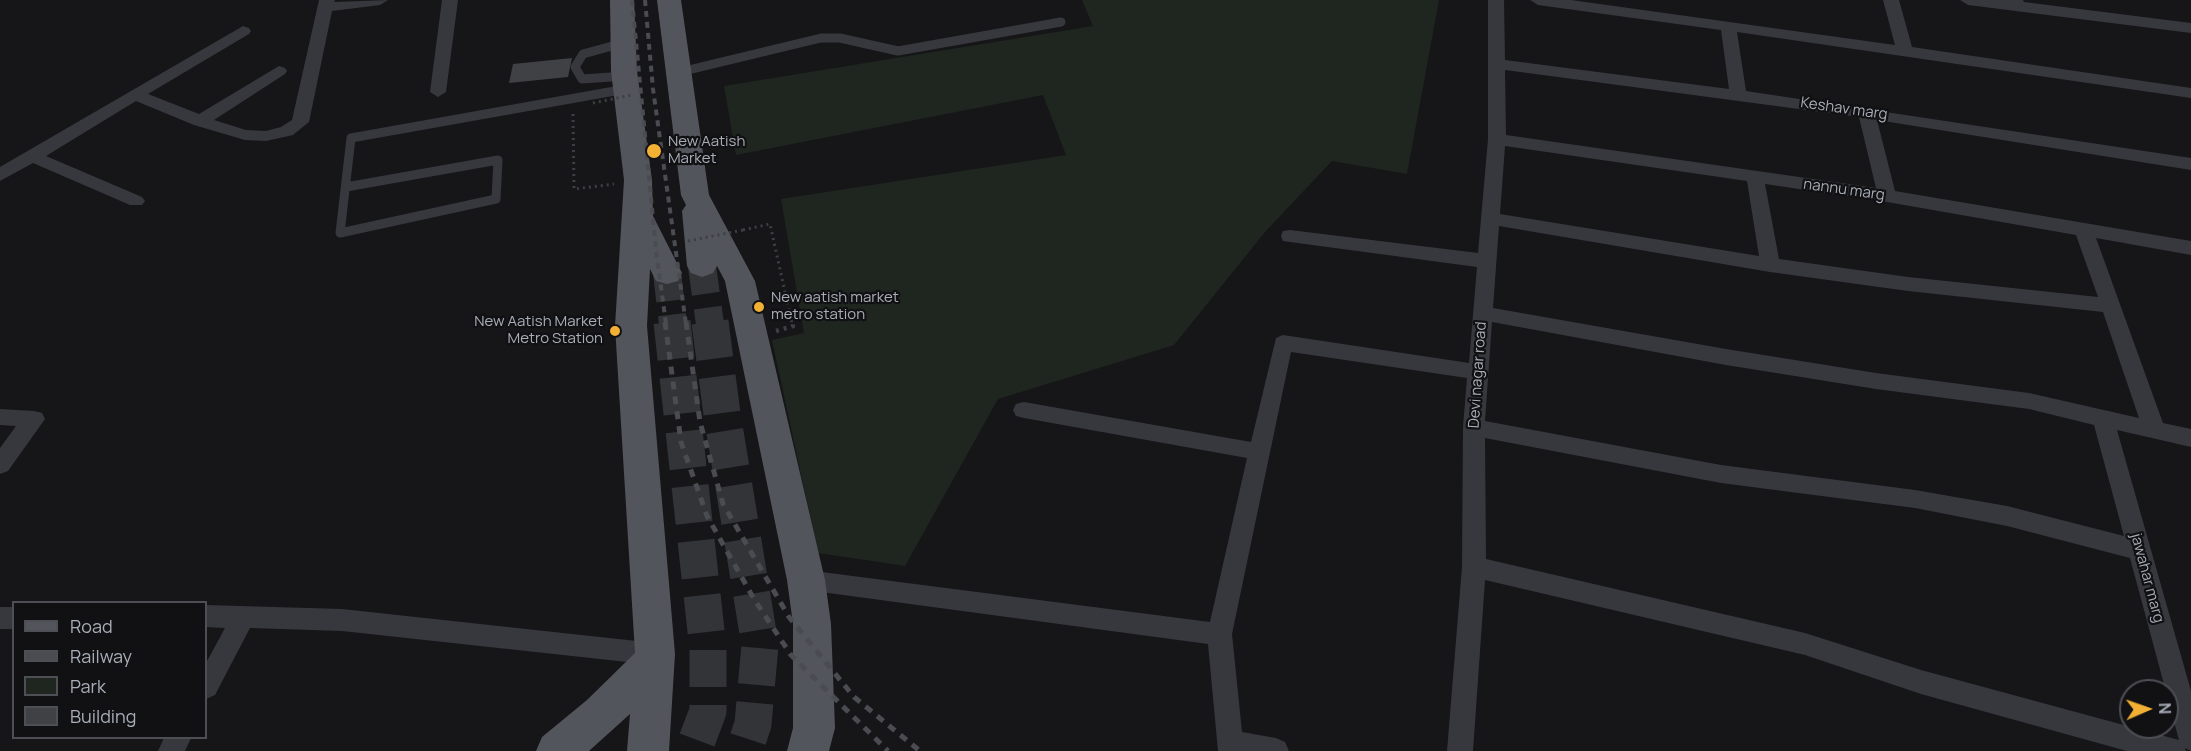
<!DOCTYPE html>
<html>
<head>
<meta charset="utf-8">
<style>
	body { margin:0 }
	#map { position:relative; width:2191px; height:751px; overflow:hidden; background:#161618; font-family:Manrope,sans-serif }
	canvas { display:block }
	.legend { position:absolute; left:12px; top:601px; width:195px; height:138px; box-sizing:border-box; background:#111113; border:2px solid #4d4f55; margin:0; padding:8px 10px; list-style:none; font-size:18px; color:#a8adb8 }
	.legend li { display:flex; align-items:center; gap:12px; height:30px }
	.legend b { width:30px; border:2px solid #4d4f55 }
	.north { position:absolute; left:2119px; top:679px; width:60px; height:60px; box-sizing:border-box; background:#111113; border:2px solid #4d4f55; border-radius:50%; rotate:88deg; font-size:16px; font-weight:700; line-height:24px; text-align:center; color:#a8adb8 }
	.north::after { content:''; display:block; margin:auto; width:21px; height:27px; background:#f2b134; clip-path:polygon(50% 0,100% 100%,50% 72%,0 100%) }
</style>
</head>
<body>
<div id="map">
<canvas width="2191" height="751"></canvas>
<ul class="legend">
<li><b style="height:8px;background:#53555c"></b>Road</li>
<li><b style="height:8px;background:#4a4c52"></b>Railway</li>
<li><b style="height:16px;background:#1e261f"></b>Park</li>
<li><b style="height:16px;background:#404145"></b>Building</li>
</ul>
<div class="north">N</div>
</div>
<script>
const c = document.querySelector('canvas').getContext('2d');
c.lineJoin = 'round';
function paint(path, color) { c.fillStyle = color; c.fill(path, 'evenodd'); }
const poly = rows => new Path2D(rows.map(r => 'M' + r).join(''));
function stroke(path, color, width, dash) { c.strokeStyle = color; c.lineWidth = width; c.lineCap = dash ? 'butt' : 'round'; c.setLineDash(dash || []); c.stroke(path); }
function label(font, color, halo, rows, align = 'center') {
  c.font = font + ' Manrope,sans-serif'; c.lineWidth = 4.5; c.setLineDash([]); c.textBaseline = 'middle'; c.strokeStyle = halo; c.fillStyle = color; for (const [text, x, y, turn = 0] of rows) {
    c.save(); c.translate(x, y); c.rotate((+turn || 0) * Math.PI / 180); c.textAlign = isNaN(turn) ? turn : align; if (halo) c.strokeText(text, 0, 0); c.fillText(text, 0, 0); c.restore();
  }
}
paint(poly([
	[1082,0,1439,0,1407,174,1332,161,1265,232,1174,345,998,399,905,566,818,553,772,340,804,333,781,199,1066,155,1043,95,736,155,724,86,1093,26]
]), '#1e261f');
paint(poly([
	[572,58,568,77,509,83,513,64]
]), '#404145');
stroke(poly([
	[702,266,710,324],
	[667,273,673,324]
]), '#333438', 28, [28, 14]);
stroke(poly([
	[672,322,708,649,708,711,693,751],
	[710,322,722,414,760,645,753,724,744,751]
]), '#333438', 37, [37, 18]);
stroke(poly([
	[573,114,574,189,614,184],
	[743,230,770,224,792,324]
]), '#3d3f44', 3, [2, 4]);
stroke(poly([
	[776,331,793,326,792,322]
]), '#3d3f44', 4.5, [3, 5]);
stroke(poly([
	[623,43,583,54,575,67,582,79,625,76],
	[680,72,821,38,840,38,898,51,1061,22],
	[346,187,498,160,496,199,340,233,351,138,626,89]
]), '#37383d', 9);
paint(poly([
	[319,0,335,0,334,2,388,0,380,5,332,11,309,122,293,135,266,141,245,140,194,125,136,101,46,156,142,197,145,201,142,205,130,205,33,163,0,181,0,167,243,26,249,28,251,31,249,34,148,94,199,114,279,66,285,68,287,71,285,74,214,120,246,130,266,131,281,127,292,120,319,0],
	[442,0,458,0,446,92,438,97,430,92,442,0],
	[1488,0,1504,0,1505,60,1729,89,1721,30,1538,5,1530,0,1571,0,1895,45,1883,0,1899,0,1912,47,2191,88,2191,98,1737,32,1746,91,2191,158,2191,170,1877,120,1895,191,2191,241,2191,255,2096,238,2163,423,2191,429,2191,447,2117,430,2191,691,2191,751,2185,748,2186,751,2127,751,1921,694,1805,655,1485,580,1473,751,1447,751,1462,567,1463,427,1467,378,1291,352,1232,634,1242,732,1276,738,1285,742,1289,751,1218,751,1208,644,806,590,797,587,794,580,797,573,806,570,1210,622,1247,458,1024,418,1016,416,1013,410,1016,404,1024,402,1251,442,1276,338,1283,335,1469,363,1477,267,1290,242,1283,241,1281,236,1283,231,1290,230,1478,253,1488,139,1488,0],
	[1505,70,1859,117,1876,188,1506,135,1505,70],
	[1505,146,1747,181,1759,256,1500,214,1505,146],
	[1765,184,1887,202,2076,235,2098,297,1908,277,1779,259,1765,184],
	[1499,226,1770,272,1908,291,2103,312,2139,418,2029,393,1876,373,1726,349,1493,308,1499,226],
	[1492,322,1726,365,1876,389,2029,409,2094,425,2124,536,2007,506,1915,490,1721,465,1485,421,1492,322],
	[1485,438,1721,483,1915,508,2007,526,2130,558,2179,740,1921,670,1805,633,1486,559,1485,438],
	[1960,0,2023,0,2024,2,2191,23,2191,33,1968,5,1960,0],
	[0,409,34,411,42,413,45,419,8,471,0,474,0,448,16,426,0,425,0,409],
	[206,605,342,609,655,643,664,646,668,654,664,662,655,665,342,631,250,628,215,695,206,699,206,663,225,628,206,627,206,605],
	[0,607,14,607,14,629,0,629,0,607],
	[164,738,191,738,185,751,158,751,164,738]
]), '#37383d');
paint(poly([
	[610,0,634,0,637,71,652,180,653,216,682,273,678,281,667,284,656,281,650,269,647,326,675,654,669,751,627,751,630,714,589,751,536,751,542,737,587,700,635,653,615,326,624,180,611,71,610,0],
	[657,0,681,0,709,195,755,281,825,580,831,624,835,728,829,751,787,751,793,728,793,624,787,580,725,281,717,266,713,273,702,277,691,273,687,266,682,211,686,205,681,195,657,0]
]), '#53555c');
stroke(poly([
	[632,0,656,250,666,324],
	[645,0,653,89,686,324]
]), '#4a4c52', 4, [6, 5]);
stroke(poly([
	[665,322,681,442,707,516,754,599,791,655,888,751],
	[686,322,700,422,723,504,789,617,854,697,920,751]
]), '#4a4c52', 5, [8, 7]);
stroke(poly([
	[593,103,632,95],
	[688,241,743,230]
]), '#3d3f44', 3, [2, 4]);
for (const [x, y, r, color] of [
	[654,151,8,"#f2b134"],
	[759,307,6,"#f2b134"],
	[615,331,6,"#f2b134"]
]) { const dot = new Path2D(); dot.arc(x, y, r, 0, 2 * Math.PI); c.fillStyle = color; c.fill(dot); stroke(dot, '#111113', 2); }
label('15px', '#a8adb8', '#111113', [
	["Keshav marg",1844,109,8],
	["nannu marg",1844,190,8],
	["Devi nagar road",1478,375,-86],
	["jawahar marg",2147,578,75]
]);
label('15px', '#a8adb8', '#111113', [
	["New Aatish",668,142],
	["Market",668,159],
	["New aatish market",771,298],
	["metro station",771,315],
	["New Aatish Market",603,322,"right"],
	["Metro Station",603,339,"right"]
], 'left');
</script>
</body>
</html>
